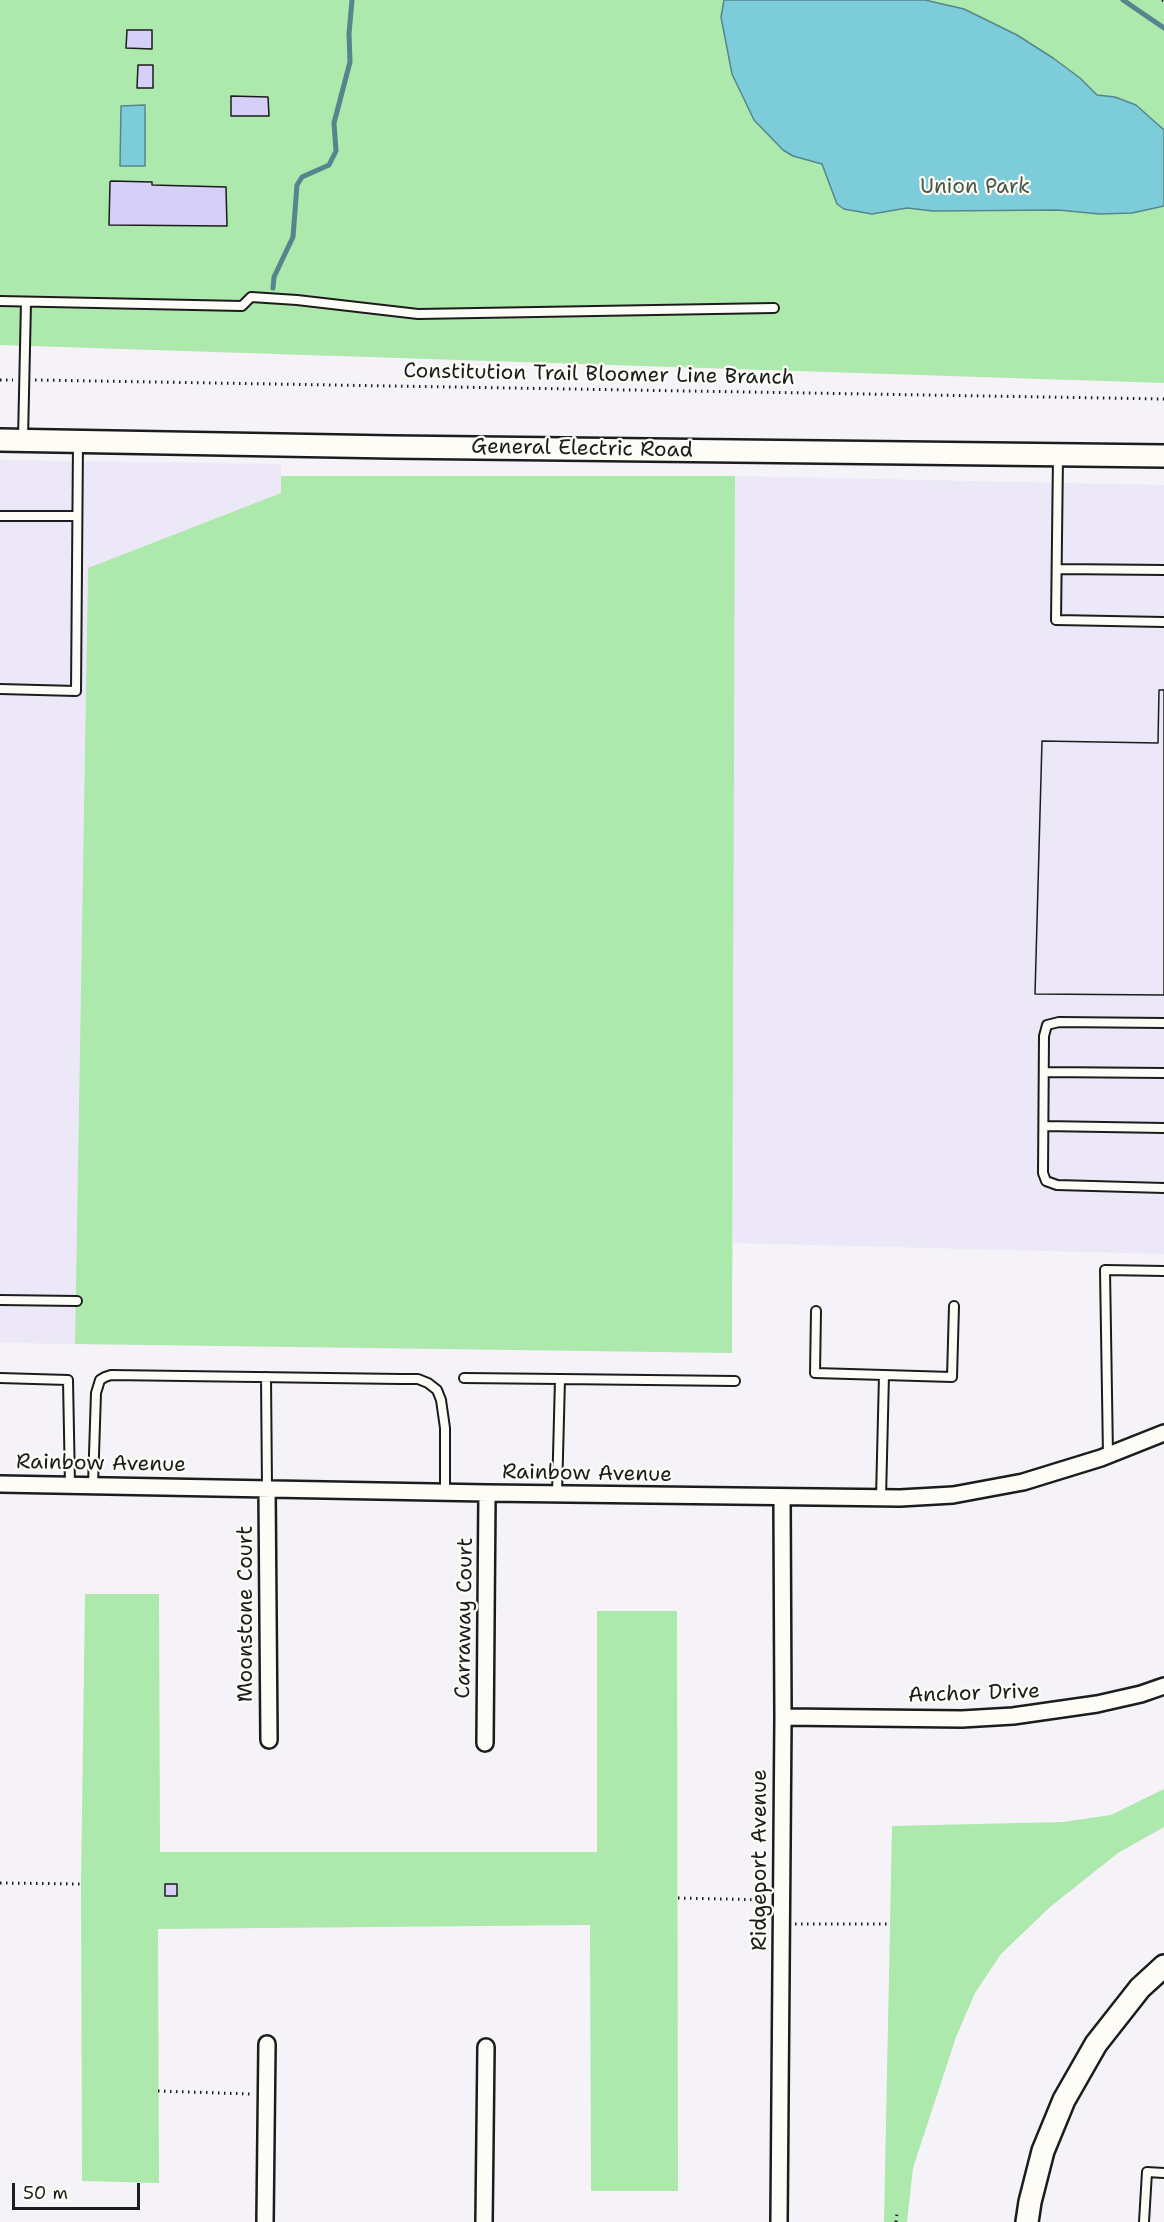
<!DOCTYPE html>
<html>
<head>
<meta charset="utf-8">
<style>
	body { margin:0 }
	#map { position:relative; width:1164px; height:2222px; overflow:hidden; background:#f5f3f7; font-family:"Shantell Sans",sans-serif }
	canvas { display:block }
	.scale { position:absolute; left:12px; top:2183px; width:128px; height:27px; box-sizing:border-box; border:3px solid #1c1c1c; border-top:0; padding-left:8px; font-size:18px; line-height:21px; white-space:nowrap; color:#1c1c1c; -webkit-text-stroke:4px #fdfcf7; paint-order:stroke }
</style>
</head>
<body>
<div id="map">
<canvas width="1164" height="2222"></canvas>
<div class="scale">50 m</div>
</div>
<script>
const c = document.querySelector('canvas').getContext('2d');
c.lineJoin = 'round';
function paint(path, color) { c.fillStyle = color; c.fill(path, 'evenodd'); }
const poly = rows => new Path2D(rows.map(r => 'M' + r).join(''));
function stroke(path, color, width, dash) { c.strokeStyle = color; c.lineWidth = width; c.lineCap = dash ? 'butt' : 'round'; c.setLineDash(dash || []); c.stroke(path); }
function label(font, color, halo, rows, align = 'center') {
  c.font = font + ' "Shantell Sans",sans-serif'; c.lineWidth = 4.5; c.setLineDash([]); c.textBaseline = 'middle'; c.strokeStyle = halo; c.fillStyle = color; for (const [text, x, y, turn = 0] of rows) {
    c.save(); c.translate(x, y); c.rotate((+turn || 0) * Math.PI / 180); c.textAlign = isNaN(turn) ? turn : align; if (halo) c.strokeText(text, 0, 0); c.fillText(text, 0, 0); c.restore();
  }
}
paint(poly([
	[0,460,281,464,281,493,88,568,75,1344,0,1343],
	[735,476,1164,485,1164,1254,733,1243]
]), '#ece8f7');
paint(poly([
	[0,0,1164,0,1164,383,0,345],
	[281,476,735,476,732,1353,75,1344,88,568,281,493],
	[85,1594,159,1594,160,1852,597,1852,597,1611,677,1611,678,2191,591,2191,590,1925,158,1929,159,2183,82,2181,81,1884],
	[1164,1789,1164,1827,1118,1853,1050,1907,1001,1954,975,1993,956,2037,913,2168,907,2222,884,2222,892,1826,1063,1822,1111,1815]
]), '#ade8ad');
const water = poly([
	[724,0,925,0,964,9,1017,35,1053,58,1080,78,1097,95,1115,97,1136,105,1164,130,1164,206,1132,213,1100,214,1058,210,933,211,907,208,872,214,844,209,837,204,822,164,793,156,783,150,754,120,732,74,721,17,724,0],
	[145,105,145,166,120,166,121,106,145,105]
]);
paint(water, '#7dccd9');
stroke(water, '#56868d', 1.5);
stroke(poly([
	[1123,0,1164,28],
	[273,288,274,277,293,237,297,185,302,177,329,165,336,151,334,123,350,62,349,34,352,0]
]), '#56868d', 5);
const building = poly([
	[127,30,152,30,152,49,126,48,127,30],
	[138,65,153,65,153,88,137,88,138,65],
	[231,96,268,97,269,116,231,116,231,96],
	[111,181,152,182,152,185,226,187,227,226,109,225,110,182,111,181],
	[1159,690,1164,690,1164,995,1035,994,1042,741,1158,743,1159,690],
	[1159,690,1164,690,1164,995,1035,994,1042,741,1158,743,1159,690],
	[165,1884,177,1884,177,1896,165,1896,165,1884]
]);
paint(building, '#d6cff7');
stroke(building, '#1c1c1c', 1.5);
const lane = poly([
	[0,301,242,306,251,297,297,300,418,314,774,308],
	[23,439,26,302],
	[1058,457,1056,620,1164,622],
	[0,516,77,516],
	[1058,569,1164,570],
	[0,689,76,691,78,443],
	[1164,1023,1059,1022,1047,1025,1044,1036,1043,1173,1046,1181,1057,1185,1164,1188],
	[1044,1072,1164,1073],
	[1044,1126,1164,1128],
	[0,1300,77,1301],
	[816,1311,815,1373,884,1375],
	[266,1377,267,1488],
	[0,1378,68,1380,70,1485],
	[464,1378,560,1379],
	[1108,1455,1105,1270,1164,1271],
	[93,1485,96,1393,100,1380,105,1377,111,1375,401,1379,418,1379,428,1383,437,1390,441,1400,445,1428,445,1492],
	[557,1494,560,1379,735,1381],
	[881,1498,884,1375,952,1377,954,1306],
	[1144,2222,1147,2172,1164,2173]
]);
const street = poly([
	[0,1484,487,1493,900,1498,953,1495,1023,1482,1101,1458,1164,1433],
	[267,1488,269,1740],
	[783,1717,962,1719,1013,1716,1097,1704,1141,1694,1164,1686],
	[485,1743,487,1493],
	[265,2222,267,2044],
	[484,2222,486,2047],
	[779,2222,783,1717,782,1498]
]);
const secondary = poly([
	[0,440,392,447,1164,456],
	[1027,2222,1030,2202,1043,2151,1064,2100,1096,2044,1140,1988,1164,1966]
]);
stroke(lane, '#1c1c1c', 12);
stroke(street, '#1c1c1c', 20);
stroke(secondary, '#1c1c1c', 26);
stroke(poly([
	[1162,0,1164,1],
	[0,380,13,380],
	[35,380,1164,399],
	[0,1883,81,1884],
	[678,1898,768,1900],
	[795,1924,890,1924],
	[158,2091,250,2094],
	[896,2222,897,2213]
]), '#1c1c1c', 3, [1.5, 4.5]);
stroke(lane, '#fdfcf7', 8);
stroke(street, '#fdfcf7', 15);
stroke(secondary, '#fdfcf7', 21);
label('21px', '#485948', '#fdfcf7', [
	["Union Park",975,188]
]);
label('21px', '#1c1c1c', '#fdfcf7', [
	["Constitution Trail Bloomer Line Branch",599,375,1],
	["General Electric Road",582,449,1],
	["Rainbow Avenue",101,1464,1],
	["Rainbow Avenue",587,1474,1],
	["Moonstone Court",247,1614,-90],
	["Carraway Court",465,1618,-89],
	["Anchor Drive",974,1694,-2],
	["Ridgeport Avenue",761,1860,-90]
]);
</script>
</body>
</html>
